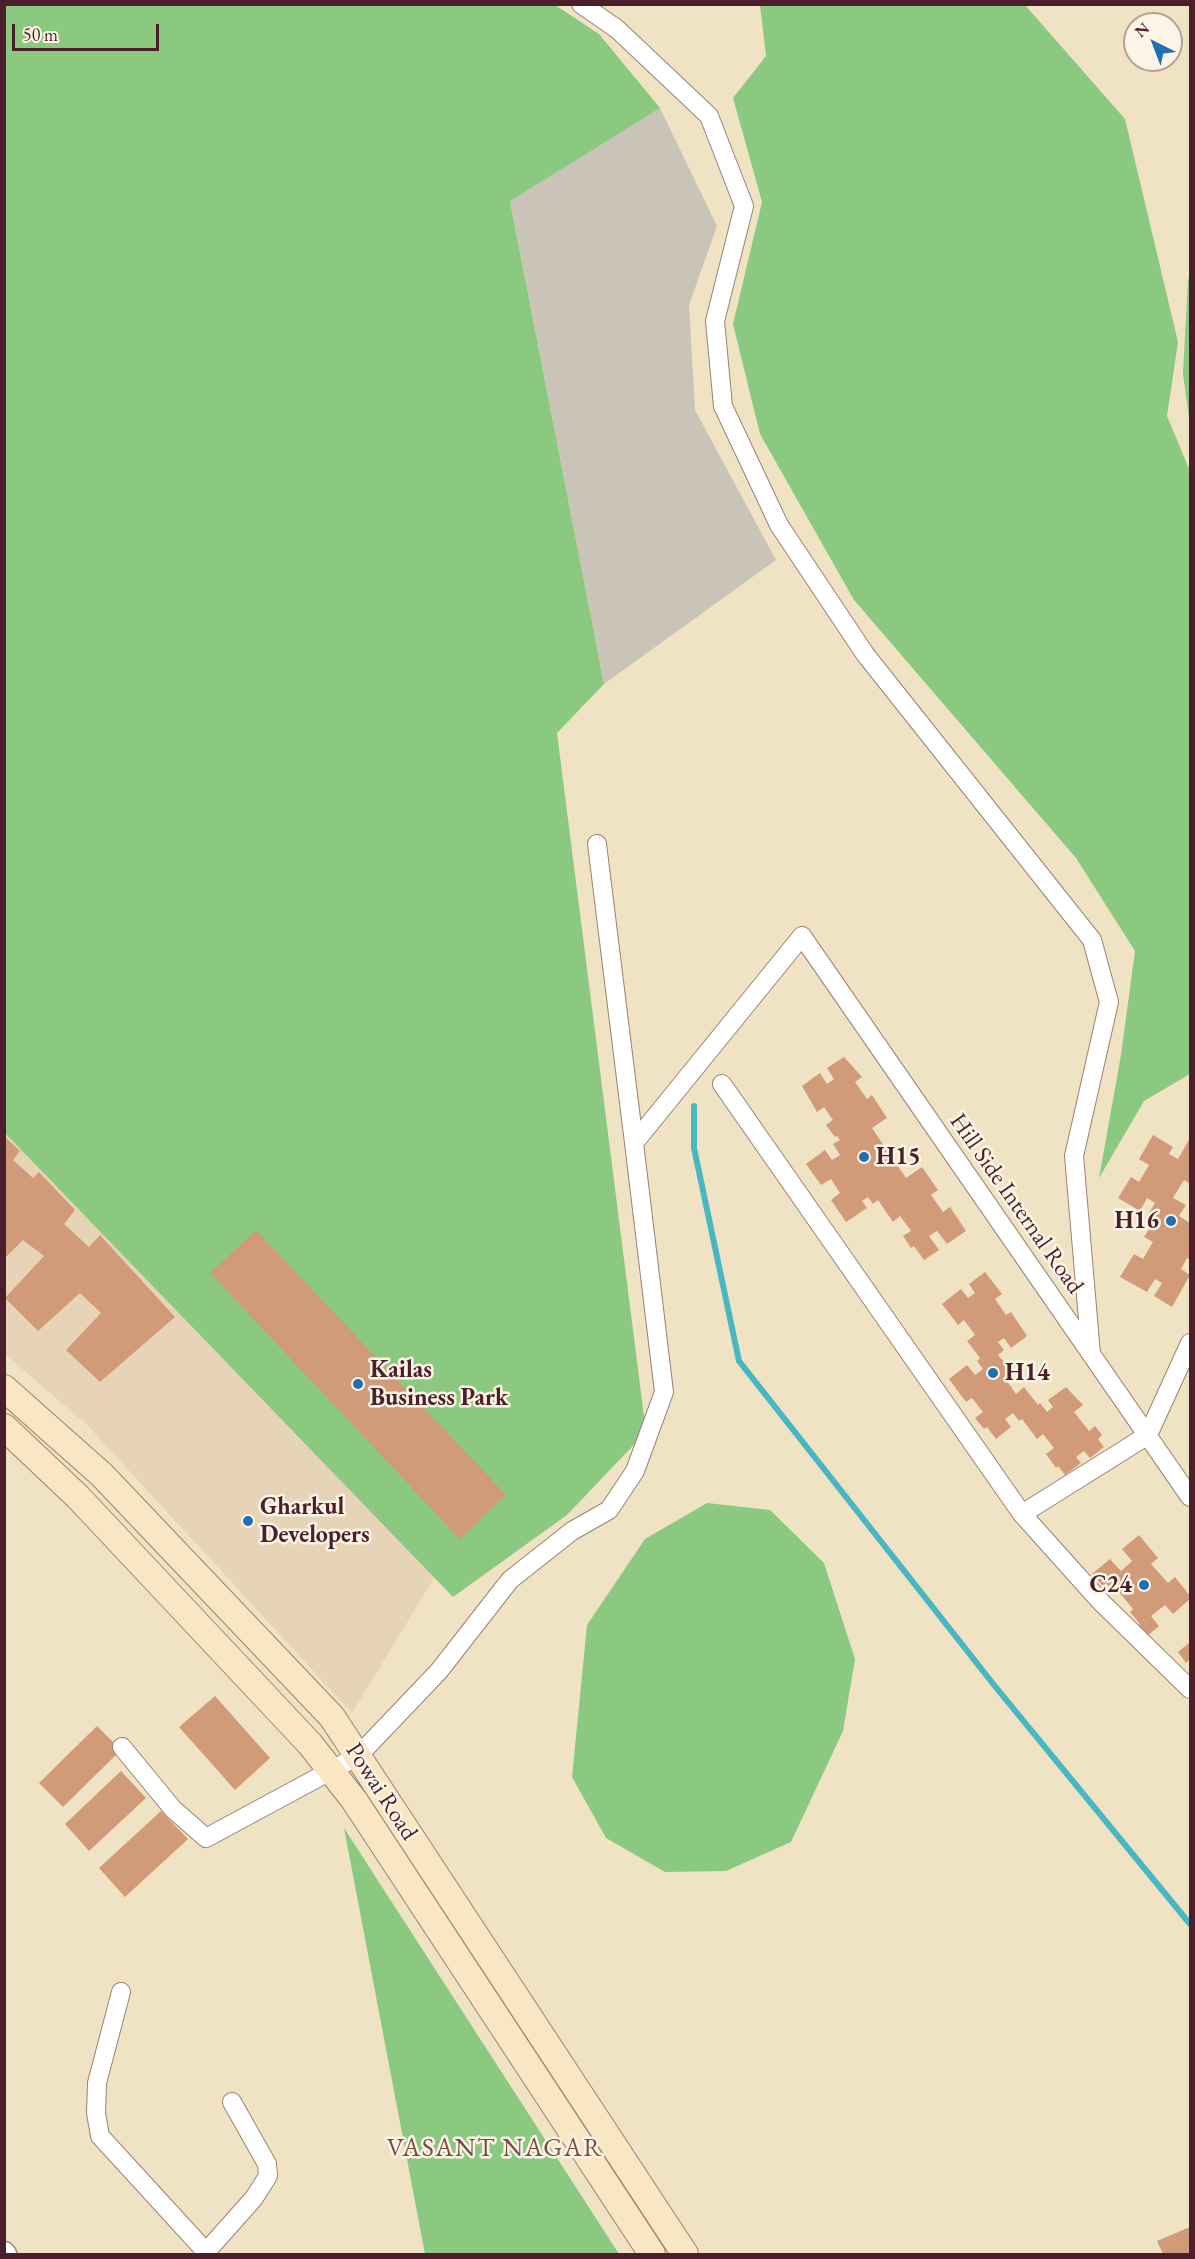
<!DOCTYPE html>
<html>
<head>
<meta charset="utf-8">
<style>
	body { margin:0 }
	#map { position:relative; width:1195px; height:2259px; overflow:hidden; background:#efe3c3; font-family:"EB Garamond",serif }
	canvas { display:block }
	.frame { position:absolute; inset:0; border:6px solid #4a1f2b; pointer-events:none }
	.north { position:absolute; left:1123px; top:12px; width:60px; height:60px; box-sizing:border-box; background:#fcf5e5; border:2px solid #b59f9b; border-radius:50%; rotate:318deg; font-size:16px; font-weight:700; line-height:24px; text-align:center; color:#4a1f2b }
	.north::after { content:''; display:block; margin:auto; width:21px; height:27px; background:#1f6fb2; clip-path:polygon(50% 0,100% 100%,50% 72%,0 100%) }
	.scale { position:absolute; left:12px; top:24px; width:147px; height:27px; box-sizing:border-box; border:3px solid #4a1f2b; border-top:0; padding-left:8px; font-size:18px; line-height:21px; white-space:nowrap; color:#4a1f2b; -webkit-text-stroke:4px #fcf5e5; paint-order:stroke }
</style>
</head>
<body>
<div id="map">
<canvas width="1195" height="2259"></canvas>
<div class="frame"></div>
<div class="north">N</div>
<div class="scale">50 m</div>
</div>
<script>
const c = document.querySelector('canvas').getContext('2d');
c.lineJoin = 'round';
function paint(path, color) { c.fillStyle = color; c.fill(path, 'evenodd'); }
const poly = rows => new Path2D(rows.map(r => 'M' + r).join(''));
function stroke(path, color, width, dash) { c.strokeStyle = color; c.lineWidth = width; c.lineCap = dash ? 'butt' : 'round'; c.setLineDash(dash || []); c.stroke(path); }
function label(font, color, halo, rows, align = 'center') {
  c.font = font + ' "EB Garamond",serif'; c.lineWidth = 5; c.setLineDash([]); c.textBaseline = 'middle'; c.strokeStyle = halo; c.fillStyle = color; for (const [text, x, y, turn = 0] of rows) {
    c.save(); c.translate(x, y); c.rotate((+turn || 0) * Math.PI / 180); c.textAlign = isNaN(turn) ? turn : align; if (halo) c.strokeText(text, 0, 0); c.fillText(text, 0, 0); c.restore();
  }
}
paint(poly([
	[4,1110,443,1563,352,1713,87,1425,5,1354]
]), '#e7d4b7');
paint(poly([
	[660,108,717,226,689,305,695,410,776,560,604,684,510,200]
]), '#cac3b8');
paint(poly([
	[5,5,555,5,599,34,660,108,510,201,604,684,557,733,646,1432,567,1515,453,1597,5,1133],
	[760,5,1025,5,1125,119,1178,342,1167,416,1190,471,1190,1074,1144,1101,1099,1178,1121,1055,1135,951,1076,858,854,600,760,434,733,324,762,202,733,98,766,56],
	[1190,276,1190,425,1183,374,1188,280],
	[707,1503,770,1510,824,1563,855,1659,843,1731,791,1842,726,1871,665,1872,606,1838,572,1777,587,1625,645,1539],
	[344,1828,619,2254,425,2254]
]), '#8bc980');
stroke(poly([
	[694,1106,694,1148,739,1361,994,1685,1190,1924]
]), '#48b7c2', 6);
paint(poly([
	[844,1057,862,1077,855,1082,867,1099,872,1095,887,1118,872,1128,906,1178,922,1167,938,1190,931,1195,943,1212,950,1207,966,1231,947,1244,937,1231,929,1236,939,1250,924,1260,914,1246,911,1248,903,1236,911,1231,900,1216,893,1222,878,1200,873,1204,868,1197,862,1201,867,1208,846,1222,831,1200,840,1193,831,1179,821,1185,806,1164,825,1150,832,1160,840,1155,833,1144,840,1140,837,1136,835,1137,826,1125,833,1120,824,1107,817,1112,802,1086,820,1073,827,1084,834,1079,827,1068],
	[1153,1135,1173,1147,1169,1154,1178,1159,1190,1138,1190,1184,1184,1180,1173,1198,1186,1205,1179,1216,1190,1223,1190,1260,1187,1258,1181,1269,1190,1275,1172,1307,1154,1296,1162,1283,1155,1279,1147,1292,1120,1277,1134,1254,1143,1259,1153,1242,1144,1237,1156,1219,1148,1215,1155,1203,1147,1198,1140,1211,1118,1198,1131,1177,1139,1182,1149,1165,1139,1159],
	[4,1136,20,1151,13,1160,33,1178,39,1172,75,1210,64,1224,89,1247,100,1235,175,1317,100,1382,66,1350,101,1313,80,1293,38,1331,5,1298,44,1256,23,1240,4,1259],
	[256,1230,506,1495,460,1539,210,1273],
	[985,1272,1002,1294,995,1299,1006,1315,1011,1312,1027,1336,1011,1348,1004,1338,998,1342,1004,1350,998,1355,1012,1371,1004,1377,1016,1394,1024,1387,1038,1405,1040,1403,1047,1412,1053,1407,1048,1400,1066,1387,1083,1405,1074,1412,1089,1431,1095,1426,1102,1435,1098,1439,1104,1447,1090,1458,1084,1451,1076,1457,1081,1463,1065,1475,1058,1466,1056,1468,1046,1454,1054,1448,1043,1434,1037,1439,1022,1419,1019,1421,1013,1413,1005,1419,1011,1427,996,1439,987,1427,984,1429,975,1418,983,1412,972,1398,966,1402,949,1379,967,1365,975,1375,983,1369,977,1361,980,1358,967,1341,975,1335,964,1320,958,1325,942,1304,961,1289,968,1298,975,1293,969,1284],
	[1139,1535,1158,1558,1151,1564,1168,1583,1175,1577,1190,1596,1190,1599,1173,1614,1165,1605,1151,1616,1159,1626,1146,1637,1137,1627,1140,1624,1130,1612,1133,1609,1118,1591,1115,1594,1106,1583,1103,1586,1092,1574,1110,1559,1121,1571,1132,1561,1122,1549],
	[1190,1642,1190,1659,1186,1663,1178,1652],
	[215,1696,270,1758,235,1790,179,1727],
	[97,1726,121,1750,63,1807,39,1783],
	[121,1771,146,1798,89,1851,65,1824],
	[161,1811,188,1839,125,1897,99,1868],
	[1190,2227,1190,2254,1163,2254,1157,2241]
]), '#d19b79');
const minor = poly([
	[581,4,617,29,709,116,744,206,715,321,723,406,779,525,865,654,1092,940,1109,1002,1074,1156,1091,1354],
	[597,844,634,1143],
	[722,1084,1022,1514,1100,1601,1190,1689],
	[1022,1514,1148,1435,1190,1343],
	[122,1747,173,1809,206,1838,358,1756,439,1671,510,1580,572,1531,609,1510,635,1471,664,1392,634,1143,802,936,1190,1497],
	[121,1992,97,2083,96,2113,100,2136,208,2254],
	[206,2252,254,2198,268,2176,267,2164,232,2102]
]);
const tertiary = poly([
	[4,2253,5,2254]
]);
const secondary = poly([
	[4,1388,102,1475,332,1717,685,2254],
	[4,1427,78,1497,310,1744,354,1800,652,2254]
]);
stroke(minor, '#9c8177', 20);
stroke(tertiary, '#9c8177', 25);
stroke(secondary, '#9c8177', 28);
stroke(minor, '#fff', 18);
stroke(tertiary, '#fff', 22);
stroke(secondary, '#f9e7c3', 26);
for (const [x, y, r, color] of [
	[864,1157,6,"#1f6fb2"],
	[1171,1221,6,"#1f6fb2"],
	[993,1373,6,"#1f6fb2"],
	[358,1384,6,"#1f6fb2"],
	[248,1521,6,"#1f6fb2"],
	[1144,1585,6,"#1f6fb2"]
]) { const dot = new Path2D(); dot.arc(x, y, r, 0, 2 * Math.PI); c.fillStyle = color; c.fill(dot); stroke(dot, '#fcf5e5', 2); }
label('bold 24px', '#4a1f2b', '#fcf5e5', [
	["H15",876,1157],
	["H16",1159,1221,"right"],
	["Kailas",370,1370],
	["Business Park",370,1398],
	["H14",1005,1373],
	["Gharkul",260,1507],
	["Developers",260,1535],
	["C24",1132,1585,"right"]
], 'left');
label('24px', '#4a1f2b', '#fcf5e5', [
	["Hill Side Internal Road",1016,1204,55],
	["Powai Road",381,1792,57]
]);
c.letterSpacing = '1.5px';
label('26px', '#794a46', '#fcf5e5', [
	["VASANT NAGAR",495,2149]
]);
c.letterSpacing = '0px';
</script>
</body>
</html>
